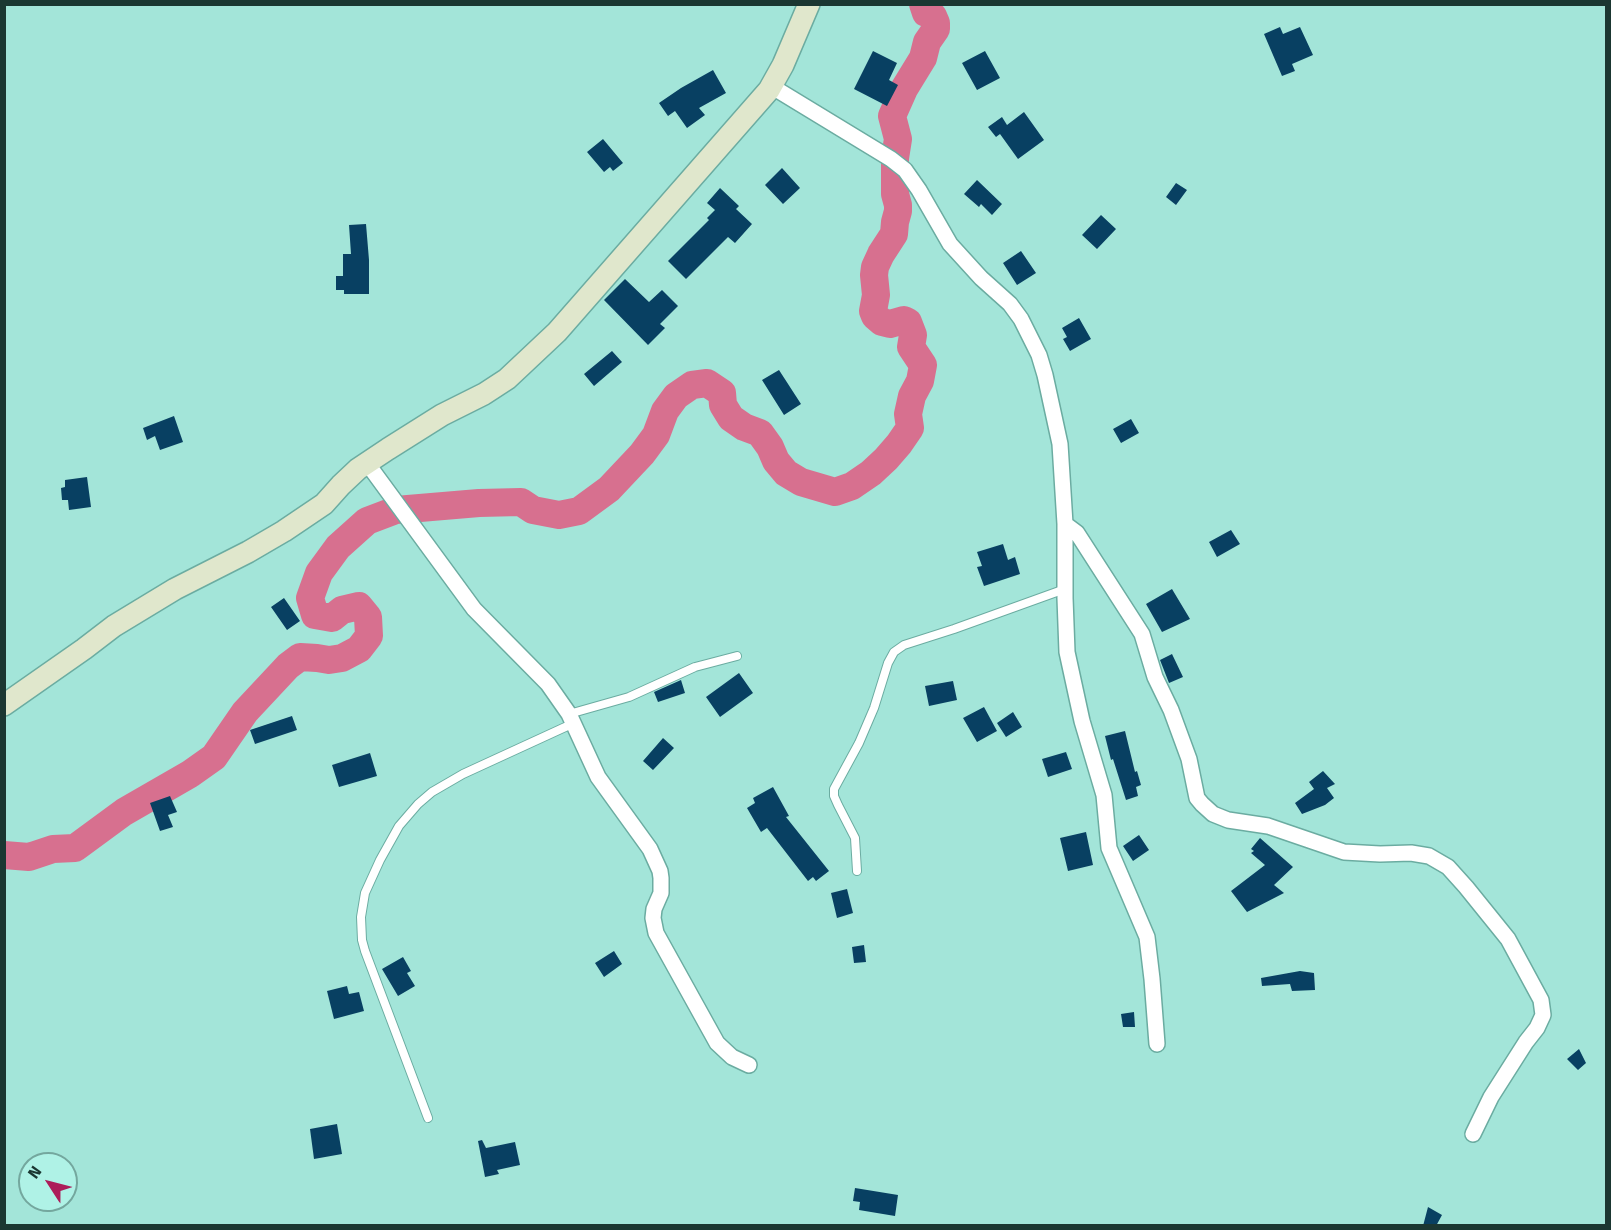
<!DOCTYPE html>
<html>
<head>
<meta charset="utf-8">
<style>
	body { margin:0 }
	#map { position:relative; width:1611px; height:1230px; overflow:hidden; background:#a3e5d9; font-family:"Fira Sans",sans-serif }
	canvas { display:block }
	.frame { position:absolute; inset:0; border:6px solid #1b3732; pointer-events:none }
	.north { position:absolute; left:18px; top:1152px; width:60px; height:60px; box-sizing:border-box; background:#aff2e6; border:2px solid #74a79e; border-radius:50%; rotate:306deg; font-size:16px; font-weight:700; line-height:24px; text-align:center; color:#1b3732 }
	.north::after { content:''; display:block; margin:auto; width:21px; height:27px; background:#ac1d59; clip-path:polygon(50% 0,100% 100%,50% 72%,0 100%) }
</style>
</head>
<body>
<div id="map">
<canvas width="1611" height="1230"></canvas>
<div class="frame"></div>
<div class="north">N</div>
</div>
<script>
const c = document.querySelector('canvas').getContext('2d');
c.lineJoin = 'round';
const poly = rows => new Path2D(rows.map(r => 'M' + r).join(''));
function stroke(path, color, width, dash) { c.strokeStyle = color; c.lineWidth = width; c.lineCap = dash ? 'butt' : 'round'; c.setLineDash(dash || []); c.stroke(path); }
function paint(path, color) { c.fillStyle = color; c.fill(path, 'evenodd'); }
stroke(poly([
	[4,855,29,857,53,849,75,848,124,812,190,774,214,757,245,712,288,666,300,657,317,658,329,660,342,658,359,649,369,636,368,617,359,606,342,610,332,618,315,615,310,598,319,573,338,547,367,521,396,510,479,503,521,502,533,510,559,515,579,511,609,489,642,454,656,435,665,411,676,396,692,385,707,383,722,393,723,405,731,418,744,427,760,433,770,447,776,461,786,473,801,482,835,492,852,486,871,473,886,459,899,444,910,428,908,414,912,396,920,381,923,365,911,347,913,335,908,322,904,320,890,324,882,322,875,316,873,311,876,295,874,275,875,267,881,254,894,234,895,222,898,211,898,205,895,194,895,158,898,139,892,116,904,89,923,58,927,42,936,29,936,23,933,16,926,13,923,4]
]), '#d7708f', 28);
paint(poly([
	[1280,27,1283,34,1300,27,1313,55,1292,64,1295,71,1282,76,1264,34],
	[873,51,897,63,889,80,898,85,887,106,854,89],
	[985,51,1000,78,977,90,962,63],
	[713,70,726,93,699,108,705,115,687,128,675,111,668,116,659,103,681,88],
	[1024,112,1044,140,1018,159,1000,134,996,137,988,127,1002,117,1007,125],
	[603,139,623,163,613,171,610,167,604,172,587,152],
	[782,168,800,188,783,204,765,185],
	[977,180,1002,204,992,215,981,204,979,207,964,194],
	[1176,183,1187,190,1176,205,1166,197],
	[720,188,739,206,736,209,752,224,735,243,728,237,686,279,668,261,709,220,707,218,715,210,707,203],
	[1101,215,1116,229,1097,249,1082,235],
	[366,224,369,260,369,294,344,294,344,290,336,290,336,276,343,276,343,254,351,254,349,225],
	[1021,251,1036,273,1017,285,1003,263],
	[625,279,649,302,662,290,678,306,660,324,665,328,648,345,604,300],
	[1079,318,1091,339,1070,351,1063,339,1067,337,1062,328],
	[612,351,622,362,594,386,584,374],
	[779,370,801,404,784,415,762,380],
	[174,416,183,442,160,450,155,436,147,440,143,428],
	[1131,419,1139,433,1121,443,1113,429],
	[87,477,91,507,69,510,68,500,62,500,61,488,65,487,65,480],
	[1231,530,1240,544,1217,557,1209,542],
	[1003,544,1008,560,1015,557,1020,574,984,586,977,567,982,566,977,552],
	[1172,589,1190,619,1162,632,1146,604],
	[284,598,300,621,287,630,271,607],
	[1172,654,1183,677,1169,683,1160,660],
	[739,673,753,693,720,717,706,697],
	[681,680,685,693,658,702,654,692],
	[953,681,957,700,929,706,925,686],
	[984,707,997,731,977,742,963,718],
	[1013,712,1022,727,1006,737,997,723],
	[292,716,297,730,255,744,250,730],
	[1125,731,1135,772,1137,771,1141,785,1136,787,1138,796,1126,800,1113,759,1111,760,1105,736],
	[663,738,674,748,653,770,643,761],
	[1066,752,1072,769,1048,777,1042,759],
	[370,753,377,776,339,787,332,765],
	[1323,771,1335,784,1327,788,1334,798,1325,805,1302,814,1295,803,1314,789,1309,782],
	[773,787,789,816,786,817,829,871,816,881,813,877,808,881,767,828,761,832,747,808,755,803,753,798],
	[170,796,177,812,168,815,173,827,160,831,150,803],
	[1086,832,1093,865,1068,871,1060,838],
	[1139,835,1149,850,1133,861,1123,846],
	[1260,838,1293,867,1274,885,1284,893,1247,912,1231,891,1265,865,1251,853,1254,851,1251,849],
	[847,889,853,913,837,918,831,893],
	[864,945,866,962,854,963,852,947],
	[614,951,622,964,604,977,595,963],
	[403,957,411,971,407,973,415,986,398,996,382,969],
	[1300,971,1314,973,1315,990,1292,991,1290,984,1262,986,1261,978],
	[347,986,349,994,359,992,364,1011,334,1019,327,991],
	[1134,1012,1135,1027,1123,1027,1121,1014],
	[1579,1049,1586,1063,1578,1070,1567,1059],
	[337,1124,342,1154,314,1159,310,1129],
	[482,1140,486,1148,515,1142,520,1165,497,1170,499,1174,485,1177,478,1141],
	[855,1188,898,1195,895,1216,859,1210,860,1202,853,1201],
	[1428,1207,1442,1215,1436,1226,1423,1226]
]), '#084062');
const lane = poly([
	[569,714,629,697,695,667,737,656],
	[857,871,855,838,838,805,834,796,834,789,859,743,874,708,888,663,894,652,904,645,954,629,1065,589],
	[428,1118,365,951,362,940,361,917,365,893,380,860,399,826,418,804,432,792,463,774,574,723]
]);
const street = poly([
	[771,86,891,159,905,170,919,190,950,244,981,278,1010,304,1021,319,1039,355,1045,375,1060,444,1065,524,1077,533,1142,634,1155,677,1171,710,1189,759,1197,798,1202,804,1213,814,1228,820,1268,826,1344,852,1380,854,1411,853,1429,856,1448,867,1466,887,1508,939,1541,1000,1543,1015,1537,1028,1526,1042,1491,1097,1473,1134],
	[367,463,474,609,548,684,569,714,598,777,650,849,660,871,661,878,661,893,654,909,653,918,656,933,717,1043,732,1057,749,1065],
	[1065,524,1065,598,1067,652,1082,721,1104,795,1109,848,1147,937,1152,979,1157,1044]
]);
const secondary = poly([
	[4,705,84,649,114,626,175,589,248,552,284,531,324,504,341,485,358,469,388,449,442,415,484,394,507,379,557,332,769,90,783,65,809,4]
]);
stroke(lane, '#6baca1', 10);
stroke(street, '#6baca1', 18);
stroke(secondary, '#6baca1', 24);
stroke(lane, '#fff', 8);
stroke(street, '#fff', 15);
stroke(secondary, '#e0e7cc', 21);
</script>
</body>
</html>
